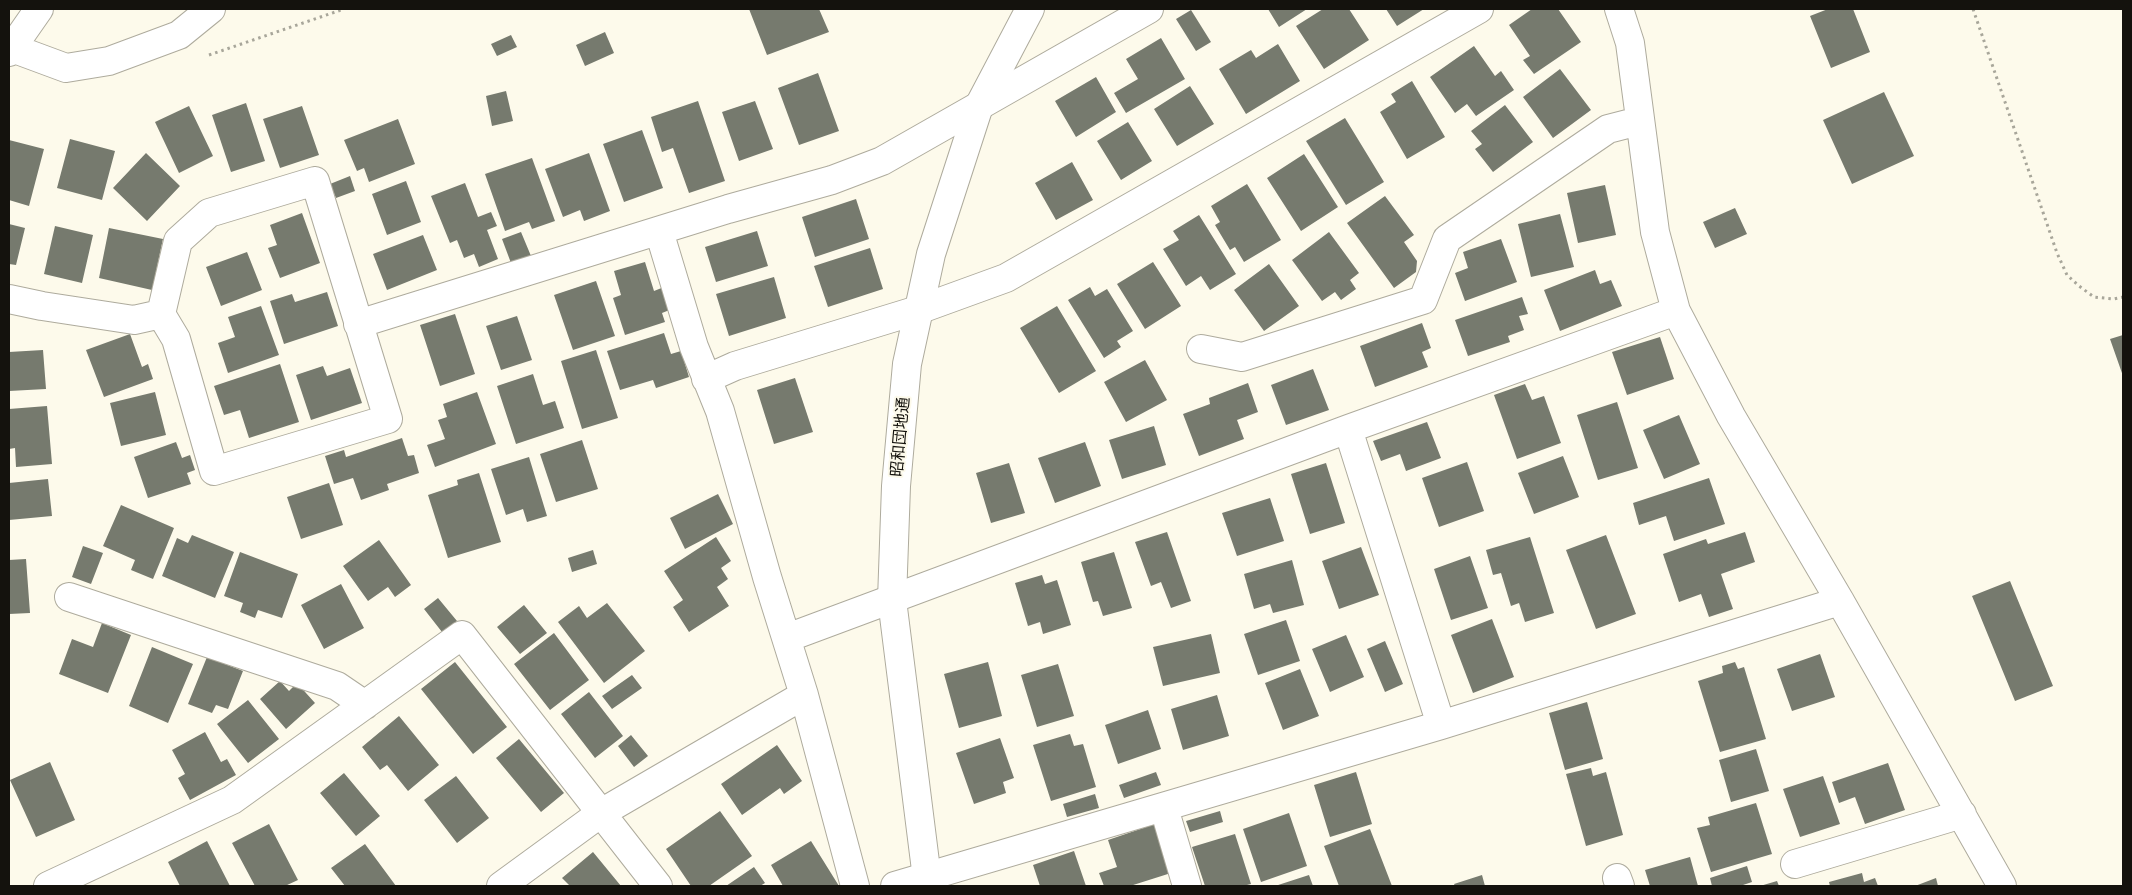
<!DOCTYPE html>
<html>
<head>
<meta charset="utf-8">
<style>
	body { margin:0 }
	#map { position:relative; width:2132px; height:895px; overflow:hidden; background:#fdfaeb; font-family:Barlow,sans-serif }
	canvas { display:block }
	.frame { position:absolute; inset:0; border:10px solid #14120d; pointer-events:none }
</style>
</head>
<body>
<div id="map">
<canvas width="2132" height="895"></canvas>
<div class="frame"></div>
</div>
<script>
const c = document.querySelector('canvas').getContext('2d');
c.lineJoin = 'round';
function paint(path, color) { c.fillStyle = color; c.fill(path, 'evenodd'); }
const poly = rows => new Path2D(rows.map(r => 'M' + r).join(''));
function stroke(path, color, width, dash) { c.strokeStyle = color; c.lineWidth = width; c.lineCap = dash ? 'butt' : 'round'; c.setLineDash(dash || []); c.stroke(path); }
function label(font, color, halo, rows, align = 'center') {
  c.font = font + ' Barlow,"Noto Sans JP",sans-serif'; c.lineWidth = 4; c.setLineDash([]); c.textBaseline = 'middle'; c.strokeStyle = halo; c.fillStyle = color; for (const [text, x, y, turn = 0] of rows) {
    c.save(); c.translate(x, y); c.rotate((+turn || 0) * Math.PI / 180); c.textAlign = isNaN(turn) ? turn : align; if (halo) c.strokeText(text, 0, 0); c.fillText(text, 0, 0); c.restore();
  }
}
paint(poly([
	[749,9,819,9,829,32,767,55],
	[1268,9,1307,9,1279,27],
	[1323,9,1349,9,1369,40,1324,69,1296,26],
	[1386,9,1424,9,1397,26],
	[1532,9,1558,9,1581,42,1534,74,1523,60,1530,56,1509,25],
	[1828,9,1853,9,1870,52,1831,68,1810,16],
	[1191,10,1211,42,1196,51,1176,19],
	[605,32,614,53,585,66,576,45],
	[511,35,517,47,497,56,491,44],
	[1161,38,1185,79,1126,113,1114,93,1138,79,1126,59],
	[1278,44,1300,81,1246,114,1219,69,1251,50,1256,58],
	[1474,46,1495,76,1501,71,1514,90,1476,116,1467,104,1455,113,1430,77],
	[1560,69,1591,110,1553,138,1523,97],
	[818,73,839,131,799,145,778,88],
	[1096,77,1116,112,1076,137,1055,101],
	[1412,81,1445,137,1407,159,1380,112,1396,102,1391,94],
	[1190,86,1214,124,1177,146,1154,109],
	[506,91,513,121,492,126,486,96],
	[1884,92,1914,156,1852,184,1823,120],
	[698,101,725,181,689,193,673,148,662,152,651,117],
	[755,101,773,149,739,161,722,112],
	[246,103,265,161,231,172,212,115],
	[1505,105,1533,142,1493,172,1475,149,1482,144,1471,131],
	[189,106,213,156,179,173,155,122],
	[302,106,319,155,280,168,263,119],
	[1345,118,1384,182,1346,205,1306,141],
	[398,119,415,164,369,182,364,168,357,171,344,140],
	[1128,122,1152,161,1121,180,1097,141],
	[642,130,663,188,624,202,603,144],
	[70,139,115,151,102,200,57,188],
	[9,140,44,149,29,206,9,200],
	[146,153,180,186,147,221,113,188],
	[589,153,610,211,584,221,580,210,563,217,545,169],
	[1304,154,1338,207,1301,231,1267,178],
	[532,158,555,221,532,229,529,222,505,231,485,174],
	[1072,162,1093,200,1056,220,1035,183],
	[350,176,355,191,336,198,330,184],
	[406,181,421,222,387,235,372,194],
	[465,183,478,217,491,212,497,226,487,230,498,259,479,267,474,254,464,258,457,240,450,243,431,196],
	[1247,184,1281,240,1244,262,1235,247,1230,250,1215,225,1220,222,1211,206],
	[1605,185,1616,235,1578,243,1567,193],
	[1385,196,1414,235,1404,242,1417,261,1416,272,1394,288,1347,223],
	[856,199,869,239,815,257,802,217],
	[1735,208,1747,234,1715,248,1703,222],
	[302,213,320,263,280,278,268,248,277,245,270,225],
	[1560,214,1574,267,1531,277,1518,224],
	[1199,215,1236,274,1210,290,1201,276,1186,286,1163,249,1179,240,1173,231],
	[9,224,25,228,16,265,9,264],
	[55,226,93,235,82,283,44,274],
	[109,228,163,239,152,290,99,278],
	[757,231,768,266,716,282,705,247],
	[521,232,531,256,511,263,502,239],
	[1329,232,1359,273,1350,280,1356,289,1341,300,1335,292,1322,301,1292,260],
	[423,235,437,270,387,290,373,254],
	[1501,239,1517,282,1465,301,1455,273,1468,268,1463,252],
	[870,248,883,289,828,307,814,266],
	[247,252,262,290,221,306,206,267],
	[645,262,654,291,664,287,672,309,662,313,665,322,625,335,613,298,621,295,614,271],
	[1153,262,1181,306,1145,329,1117,284],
	[1269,264,1299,306,1264,331,1234,290],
	[1595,270,1600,284,1611,280,1622,306,1560,331,1544,290],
	[774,277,786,318,729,336,716,294],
	[596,281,615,336,573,350,554,295],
	[1090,287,1095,296,1107,289,1133,331,1117,341,1121,347,1104,358,1068,300],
	[327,292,338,326,284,344,270,301,292,294,295,302],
	[1522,297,1528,314,1519,316,1524,330,1508,336,1510,342,1468,356,1455,320],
	[261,306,279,355,228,373,218,343,235,337,228,317],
	[1057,306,1096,371,1059,393,1020,328],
	[455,314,475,374,440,386,420,325],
	[517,316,532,360,501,370,486,326],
	[1422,323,1431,348,1422,352,1428,367,1375,387,1360,346],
	[664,333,671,354,681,351,689,377,656,388,653,380,620,390,607,351],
	[130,334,142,367,148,364,153,379,104,397,86,350],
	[2123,335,2123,376,2110,339],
	[1660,337,1674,379,1627,395,1612,352],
	[43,350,46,389,9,391,9,352],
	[596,350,618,418,582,429,561,361],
	[1145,360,1167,400,1126,422,1104,382],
	[280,364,299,422,249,438,240,410,224,415,214,386],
	[323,366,327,376,350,368,362,403,311,420,296,375],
	[1313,369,1329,410,1286,425,1271,385],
	[533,374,543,405,555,401,564,428,516,444,497,386],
	[795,378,813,432,774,444,757,390],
	[1248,383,1258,412,1237,420,1244,439,1199,456,1183,414,1210,404,1209,398],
	[1525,384,1532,400,1544,396,1561,443,1517,459,1494,395],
	[155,392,166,435,121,446,110,403],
	[477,392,496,444,435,467,427,445,445,439,438,420,447,417,443,404],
	[1617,402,1638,468,1598,480,1577,415],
	[47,406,52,464,16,467,15,448,9,449,9,409],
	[1679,415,1700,464,1664,479,1643,430],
	[1427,422,1441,458,1406,471,1400,454,1381,461,1373,441],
	[1154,426,1166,465,1122,479,1109,440],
	[402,438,408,456,414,455,419,473,387,484,389,490,361,500,353,478,334,484,325,456,344,450,346,457],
	[582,440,598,489,556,502,540,454],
	[176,442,182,458,190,455,195,470,187,473,191,484,148,498,134,457],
	[1085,442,1101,486,1055,503,1038,458],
	[1563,456,1579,497,1534,514,1518,473],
	[529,457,547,516,527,522,523,509,506,515,491,469],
	[1467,462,1484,511,1439,527,1422,478],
	[1009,463,1025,513,991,523,976,473],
	[1326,463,1345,523,1310,534,1291,474],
	[479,473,501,542,448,558,428,495,458,485,457,480],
	[1709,478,1725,524,1674,541,1666,516,1639,525,1633,503],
	[48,479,52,516,9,520,9,483],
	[329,483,343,525,301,539,287,497],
	[718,494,733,524,685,549,670,518],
	[1270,498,1284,541,1237,556,1222,513],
	[121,505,174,528,153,579,131,570,135,560,103,546],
	[1167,532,1191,601,1171,608,1161,582,1151,586,1135,542],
	[1745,532,1755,562,1721,574,1733,609,1709,617,1701,594,1679,602,1663,554,1706,539,1708,544],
	[192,535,234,552,215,598,162,576,177,538,188,543],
	[1606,535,1636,614,1596,629,1566,550],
	[716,537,731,561,721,568,728,579,717,587,729,606,689,632,673,607,683,600,664,571],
	[1530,537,1554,613,1525,622,1519,603,1511,606,1501,573,1493,575,1486,550],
	[379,540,411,585,395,597,388,587,368,601,343,566],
	[83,546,103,553,91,584,72,577],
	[1361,547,1379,595,1339,609,1322,561],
	[593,550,597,564,572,572,568,558],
	[240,552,298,574,282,618,258,610,255,618,240,612,243,603,224,596],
	[1114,552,1132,608,1103,616,1098,601,1093,602,1081,562],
	[1470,556,1488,608,1451,620,1434,569],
	[26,559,30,613,9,614,9,560],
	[1292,560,1304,605,1273,613,1270,604,1254,609,1244,574],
	[1042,575,1045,584,1057,580,1071,625,1043,634,1040,622,1028,626,1015,583],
	[2010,581,2053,686,2015,701,1972,596],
	[341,584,364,628,324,649,301,605],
	[438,598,457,621,442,632,424,609],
	[607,603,645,651,604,683,558,622,579,606,587,618],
	[524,605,547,633,520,654,497,627],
	[1492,619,1514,677,1473,693,1451,635],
	[1286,620,1300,661,1258,675,1244,634],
	[102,623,131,635,108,693,59,674,72,639,93,647],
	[554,633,589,680,550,710,514,664],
	[1211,634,1220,673,1163,686,1153,647],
	[1346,635,1364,677,1330,692,1312,649],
	[1385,641,1403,684,1385,692,1367,649],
	[152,647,193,664,168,723,129,706],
	[1820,654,1835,697,1792,711,1777,669],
	[207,657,243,671,228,709,216,705,212,713,188,704],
	[455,662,507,727,473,754,421,689],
	[988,662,1002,716,959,728,944,674],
	[1735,662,1738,669,1744,667,1766,739,1720,752,1698,681,1723,673,1722,666],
	[1058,664,1074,716,1037,727,1021,675],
	[1300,669,1319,716,1283,730,1265,683],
	[632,675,642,688,612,709,602,696],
	[280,681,289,691,297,683,315,703,286,729,260,699],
	[589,692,623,736,595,758,561,714],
	[1217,695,1229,736,1183,750,1171,709],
	[248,700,279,739,248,763,217,724],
	[1587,702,1603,759,1565,770,1549,713],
	[1148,710,1161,749,1118,764,1105,725],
	[399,716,439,765,408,791,387,765,380,770,362,747],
	[205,732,221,762,227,759,236,775,190,800,178,778,185,774,172,750],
	[1070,734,1074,746,1083,744,1096,787,1051,801,1033,745],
	[631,735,648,756,634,767,618,746],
	[1000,738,1014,778,1003,782,1006,793,974,804,956,753],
	[519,739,564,793,541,812,496,758],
	[777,745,802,781,784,794,780,788,742,815,721,784],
	[1756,749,1769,791,1731,802,1719,760],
	[50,762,75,820,36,837,10,780],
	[1888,763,1905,810,1865,824,1855,797,1839,803,1832,782],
	[1591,768,1593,776,1606,772,1623,835,1586,846,1566,774],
	[1156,772,1161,785,1124,798,1119,785],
	[1356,772,1372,824,1330,837,1314,785],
	[344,773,380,816,356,836,320,793],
	[456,776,489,818,457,843,424,800],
	[1823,776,1840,824,1800,837,1783,789],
	[1095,794,1099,808,1067,817,1063,804],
	[1756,803,1772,854,1711,872,1697,828,1710,825,1708,817],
	[720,811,752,856,709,886,691,886,666,849],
	[1220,811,1223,822,1190,832,1186,821],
	[1289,813,1307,866,1261,882,1243,829],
	[269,824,298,880,285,886,255,886,232,843],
	[1155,824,1171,873,1130,886,1104,886,1099,873,1117,867,1108,840],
	[1370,829,1392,886,1339,886,1324,846],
	[1235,834,1251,884,1243,886,1205,886,1192,847],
	[207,841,230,886,180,886,168,862],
	[811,841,839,886,783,886,771,865],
	[365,844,396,886,345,886,331,868],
	[1074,851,1086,886,1040,886,1033,865],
	[593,852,621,886,570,886,562,878],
	[1690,857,1698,886,1650,886,1645,870],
	[1747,866,1752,882,1740,886,1712,886,1710,878],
	[754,867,765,883,760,886,726,886],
	[1862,873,1864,882,1875,878,1878,886,1830,886,1829,882],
	[1309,875,1313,886,1275,886],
	[1482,875,1485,886,1455,886,1454,884],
	[1936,878,1938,886,1915,886],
	[1777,881,1779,886,1760,886]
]), '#767a6e');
const minor = poly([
	[1619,9,1630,43,1655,232,1676,311,1731,416,1840,601,2002,886],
	[9,44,12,48,66,68,109,61,179,35,211,9],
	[9,52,39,9],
	[315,181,388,419,214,471,176,339,161,314,178,241,209,213,315,181],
	[659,231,694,347,720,411,767,577,804,695,855,886],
	[9,299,42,306,134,320,161,314],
	[358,324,728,209,832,180,882,161,1149,9],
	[1201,349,1242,357,1423,300,1447,239,1608,129,1639,121],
	[706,379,735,366,918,310,1006,278,1479,9],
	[1348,429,1441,725],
	[69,597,337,686,365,705],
	[787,638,1348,429,1676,311],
	[1164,808,1187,886],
	[1795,864,1962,814],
	[1617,878,1620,886],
	[48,886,232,800,462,635,658,886],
	[501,886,601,813,804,695],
	[895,886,1441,725,1840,601]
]);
const tertiary = poly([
	[928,886,892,600,896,486,907,364,931,254,979,106,1030,9]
]);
stroke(minor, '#aeab9d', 30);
stroke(tertiary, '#aeab9d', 30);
stroke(poly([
	[1973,9,2057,253,2067,275,2079,286,2094,297,2114,299,2123,297],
	[209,55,344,9]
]), '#a8a69a', 3, [2.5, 4]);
stroke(minor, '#fff', 28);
stroke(tertiary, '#fff', 28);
label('16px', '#14120d', '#fdfaeb', [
	["昭和団地通",900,437,-85]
]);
</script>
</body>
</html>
